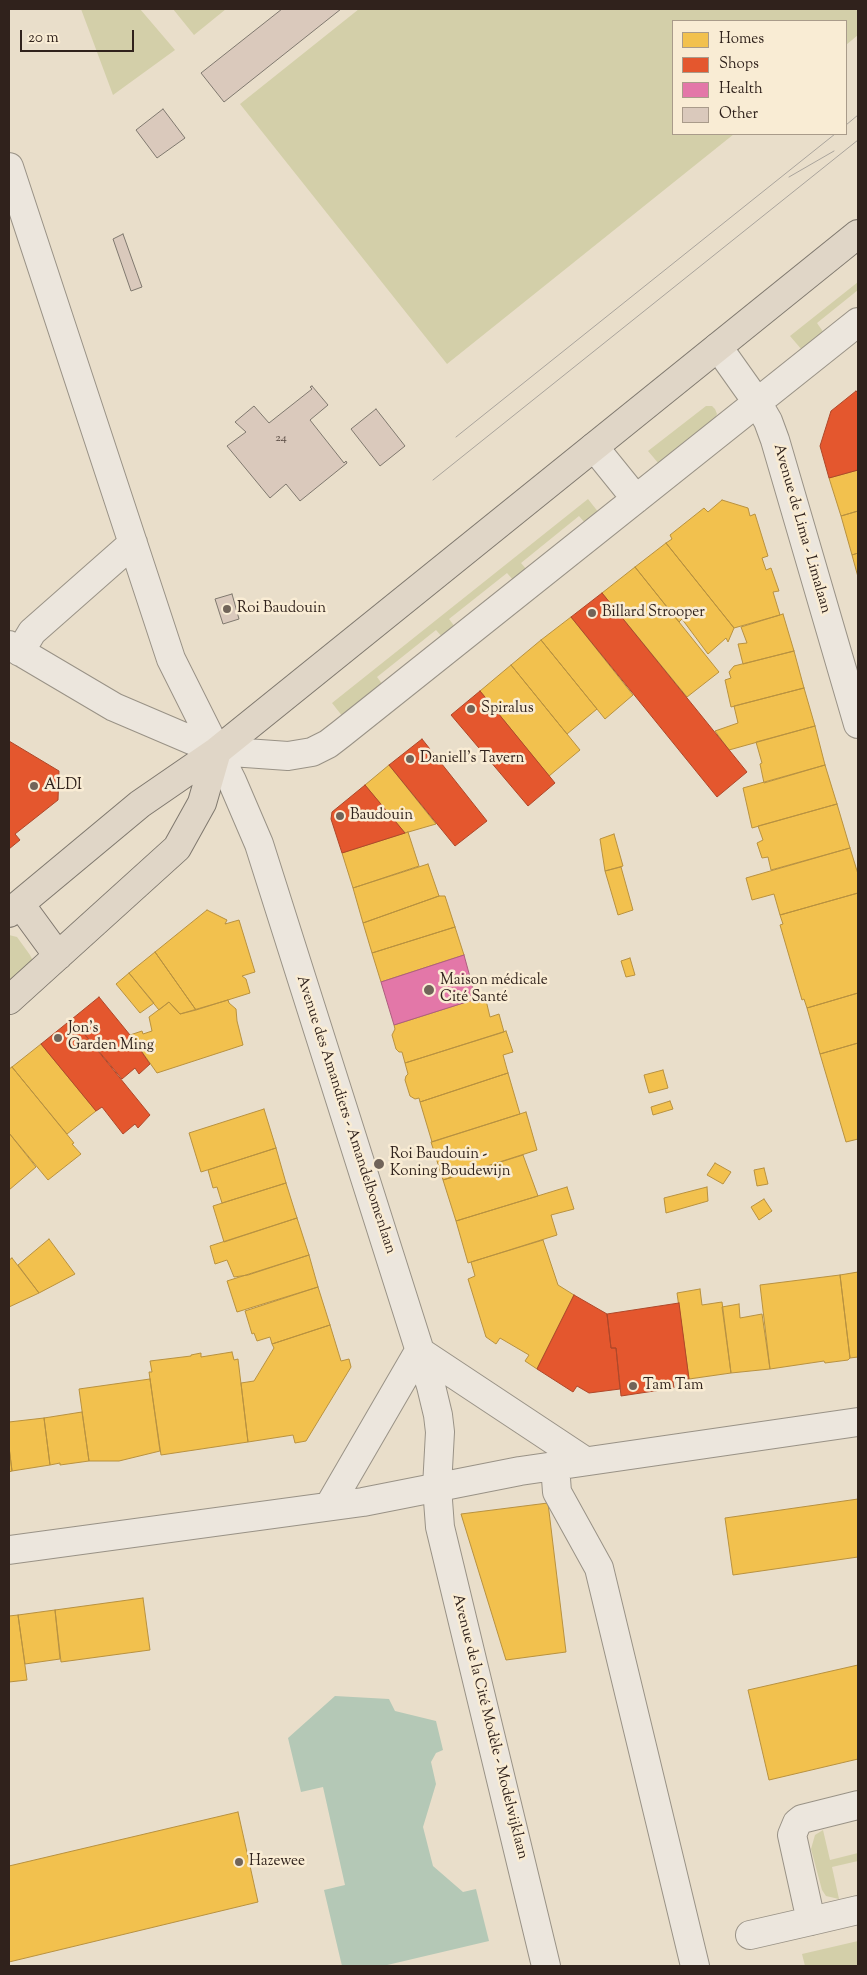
<!DOCTYPE html>
<html>
<head>
<meta charset="utf-8">
<style>
	body { margin:0 }
	#map { position:relative; width:867px; height:1975px; overflow:hidden; background:#e9deca; font-family:"Sorts Mill Goudy",serif }
	canvas { display:block }
	.frame { position:absolute; inset:0; border:10px solid #30221c; pointer-events:none }
	.legend { position:absolute; left:672px; top:20px; width:175px; height:115px; box-sizing:border-box; background:#f9ecd4; border:1px solid #a99b8a; margin:0; padding:6px 9px; list-style:none; font-size:15px; color:#30221c }
	.legend li { display:flex; align-items:center; gap:10px; height:25px }
	.legend b { width:25px; border:1px solid #a99b8a }
	.scale { position:absolute; left:20px; top:30px; width:114px; height:22px; box-sizing:border-box; border:2px solid #30221c; border-top:0; padding-left:6px; font-size:15px; line-height:18px; white-space:nowrap; color:#30221c; -webkit-text-stroke:4px #f9ecd4; paint-order:stroke }
</style>
</head>
<body>
<div id="map">
<canvas width="867" height="1975"></canvas>
<div class="frame"></div>
<ul class="legend">
<li><b style="height:14px;background:#f2c14e"></b>Homes</li>
<li><b style="height:14px;background:#e4572e"></b>Shops</li>
<li><b style="height:14px;background:#e377a8"></b>Health</li>
<li><b style="height:14px;background:#dac9bc"></b>Other</li>
</ul>
<div class="scale">20 m</div>
</div>
<script>
const c = document.querySelector('canvas').getContext('2d');
c.lineJoin = 'round';
function paint(path, color) { c.fillStyle = color; c.fill(path, 'evenodd'); }
const poly = rows => new Path2D(rows.map(r => 'M' + r).join(''));
function stroke(path, color, width, dash) { c.strokeStyle = color; c.lineWidth = width; c.lineCap = dash ? 'butt' : 'round'; c.setLineDash(dash || []); c.stroke(path); }
function label(font, color, halo, rows, align = 'center') {
  c.font = font + ' "Sorts Mill Goudy",serif'; c.lineWidth = 5; c.setLineDash([]); c.textBaseline = 'middle'; c.strokeStyle = halo; c.fillStyle = color; for (const [text, x, y, turn = 0] of rows) {
    c.save(); c.translate(x, y); c.rotate((+turn || 0) * Math.PI / 180); c.textAlign = isNaN(turn) ? turn : align; if (halo) c.strokeText(text, 0, 0); c.fillText(text, 0, 0); c.restore();
  }
}
paint(poly([
	[81,9,140,9,175,50,113,95],
	[173,9,226,9,194,35],
	[359,9,858,9,858,35,846,45,846,21,673,21,673,134,734,134,447,364,240,104],
	[858,282,858,290,817,323,824,333,802,350,790,336],
	[706,406,712,406,715,409,717,414,714,420,659,464,648,451],
	[588,499,599,513,586,524,579,516,521,563,527,570,514,581,507,573,449,619,455,627,443,638,436,630,377,677,383,685,343,717,332,703],
	[9,935,17,937,30,955,34,963,9,990],
	[823,1830,830,1860,858,1853,858,1861,832,1867,839,1899,826,1896,822,1890,811,1849,815,1835],
	[858,1941,858,1966,805,1966,802,1954]
]), '#d3cfa9');
paint(poly([
	[335,1696,389,1699,395,1711,436,1721,443,1750,436,1753,431,1762,436,1784,423,1827,433,1866,463,1892,476,1889,489,1941,383,1966,342,1966,324,1890,345,1885,323,1787,301,1792,288,1738]
]), '#b4c8b6');
const homes = poly([
	[858,470,858,511,841,516,829,478,858,470],
	[722,500,748,508,750,516,755,514,768,556,762,558,766,570,771,568,779,591,773,592,780,615,734,628,666,543,672,539,670,535,704,508,708,512,722,500],
	[858,511,858,553,852,555,841,516,858,511],
	[666,543,734,628,728,642,726,638,708,654,682,619,679,622,635,567,666,543],
	[858,553,858,577,852,555,858,553],
	[635,567,719,672,687,697,602,593,635,567],
	[783,614,794,651,743,664,738,644,747,643,741,627,783,614],
	[571,617,633,695,605,719,541,640,571,617],
	[541,640,597,709,567,734,511,665,541,640],
	[794,651,804,688,731,707,725,680,731,678,729,672,734,666,794,651],
	[511,665,580,750,549,776,480,691,511,665],
	[804,688,815,726,729,750,715,731,738,723,734,706,804,688],
	[815,726,825,765,764,783,760,764,762,763,756,742,815,726],
	[389,765,436,824,405,833,365,785,389,765],
	[825,765,837,804,752,828,743,788,825,765],
	[837,804,850,848,771,870,768,857,762,858,757,843,763,840,758,826,837,804],
	[408,832,419,866,353,888,342,853,408,832],
	[614,834,623,866,605,871,600,839,614,834],
	[850,848,858,874,858,893,780,915,774,894,752,900,746,878,850,848],
	[428,864,439,896,363,923,353,888,428,864],
	[621,867,633,910,618,915,605,871,621,867],
	[858,893,858,993,807,1008,804,999,802,1000,780,925,783,924,780,915,858,893],
	[439,896,445,896,455,927,372,953,363,923,439,896],
	[207,910,227,920,225,924,239,920,255,972,242,976,246,979,250,993,196,1010,155,952,207,910],
	[455,927,464,955,381,982,372,953,455,927],
	[155,952,196,1010,180,1014,169,1002,159,1010,129,973,155,952],
	[630,958,635,975,626,977,621,961,630,958],
	[129,973,154,1003,140,1013,116,984,129,973],
	[858,993,858,1043,820,1054,807,1008,858,993],
	[485,996,490,1017,499,1014,504,1032,405,1063,402,1052,399,1052,396,1049,392,1035,395,1029,394,1025,485,996],
	[228,1000,229,1003,236,1009,237,1021,243,1045,157,1073,130,1035,142,1031,143,1034,152,1031,149,1017,169,1002,180,1014,228,1000],
	[506,1031,513,1052,503,1055,508,1073,420,1102,419,1098,415,1099,410,1096,405,1080,406,1076,408,1074,405,1063,506,1031],
	[858,1043,858,1139,846,1142,820,1054,858,1043],
	[41,1044,96,1111,67,1134,12,1067,41,1044],
	[12,1067,74,1143,72,1144,81,1154,48,1180,9,1133,9,1069,12,1067],
	[663,1070,668,1088,649,1093,644,1075,663,1070],
	[508,1073,520,1114,432,1142,420,1102,508,1073],
	[670,1101,673,1109,653,1115,651,1107,670,1101],
	[264,1109,276,1148,201,1172,189,1133,264,1109],
	[526,1112,537,1150,443,1180,431,1142,526,1112],
	[9,1133,36,1167,9,1190,9,1133],
	[276,1148,286,1183,222,1203,217,1187,213,1188,208,1170,276,1148],
	[523,1155,538,1196,456,1221,443,1180,523,1155],
	[715,1163,731,1172,723,1184,707,1175,715,1163],
	[764,1168,768,1184,757,1186,754,1170,764,1168],
	[286,1183,297,1218,224,1242,213,1206,286,1183],
	[567,1187,574,1209,551,1215,557,1235,468,1263,456,1221,567,1187],
	[707,1187,708,1201,666,1213,664,1198,707,1187],
	[764,1199,772,1211,759,1220,751,1207,764,1199],
	[297,1218,309,1255,248,1275,234,1277,227,1260,215,1264,210,1246,297,1218],
	[49,1239,75,1274,39,1293,18,1265,49,1239],
	[543,1240,558,1285,574,1295,537,1369,525,1361,529,1355,500,1338,496,1344,486,1337,468,1279,475,1276,471,1262,543,1240],
	[309,1255,318,1287,237,1312,227,1281,309,1255],
	[12,1258,39,1293,9,1307,9,1260,12,1258],
	[858,1272,858,1357,850,1358,840,1275,858,1272],
	[840,1275,850,1358,848,1360,825,1363,824,1361,770,1369,760,1285,840,1275],
	[318,1287,330,1325,272,1344,270,1337,257,1341,254,1333,252,1334,245,1311,318,1287],
	[700,1289,702,1305,722,1302,731,1373,689,1379,677,1293,700,1289],
	[739,1304,740,1318,762,1314,770,1369,731,1373,722,1307,739,1304],
	[330,1325,341,1361,349,1359,351,1367,306,1441,295,1443,293,1435,248,1442,241,1383,254,1381,274,1348,272,1344,330,1325],
	[232,1352,234,1360,238,1359,248,1442,161,1455,149,1372,152,1372,150,1361,191,1356,191,1355,201,1353,201,1357,232,1352],
	[150,1379,160,1451,119,1461,89,1461,79,1389,150,1379],
	[82,1412,89,1461,60,1465,60,1463,50,1465,44,1418,82,1412],
	[44,1418,50,1465,12,1471,9,1447,9,1422,44,1418],
	[9,1447,12,1471,9,1472,9,1447],
	[858,1499,858,1557,733,1575,725,1518,858,1499],
	[548,1503,566,1652,506,1660,461,1514,548,1503],
	[143,1598,150,1650,61,1662,55,1610,143,1598],
	[55,1610,60,1659,25,1664,18,1615,55,1610],
	[18,1615,27,1680,9,1682,9,1616,18,1615],
	[858,1665,858,1759,769,1780,748,1690,858,1665],
	[238,1812,258,1902,9,1962,9,1866,238,1812]
]);
paint(homes, '#f2c14e');
stroke(homes, '#b8913f', 1);
const shops = poly([
	[856,391,858,393,858,470,829,478,820,446,831,411,856,391],
	[602,593,747,772,717,797,571,617,602,593],
	[480,691,555,783,528,806,451,715,480,691],
	[422,739,487,821,455,846,389,765,422,739],
	[9,741,59,771,58,800,15,834,20,840,9,849,9,741],
	[365,785,405,833,342,853,331,819,332,812,365,785],
	[99,997,130,1035,150,1064,139,1074,135,1068,122,1079,72,1019,99,997],
	[72,1019,150,1115,138,1128,135,1124,123,1134,102,1107,96,1111,41,1044,72,1019],
	[574,1295,607,1314,611,1348,616,1348,620,1389,589,1393,577,1386,573,1392,537,1369,574,1295],
	[679,1303,689,1379,673,1381,674,1388,621,1396,616,1348,611,1348,607,1314,679,1303]
]);
paint(shops, '#e4572e');
stroke(shops, '#ae4729', 1);
const health = poly([
	[464,955,476,999,394,1025,381,982,464,955]
]);
paint(health, '#e377a8');
stroke(health, '#ad5e7e', 1);
const building = poly([
	[282,9,341,9,224,102,201,73,282,9],
	[163,109,185,138,157,158,136,130,163,109],
	[123,234,142,287,131,291,113,239,123,234],
	[312,386,328,405,310,420,344,463,346,461,347,463,300,501,286,484,270,498,227,446,246,432,235,422,254,406,269,423,312,389,310,387,312,386],
	[376,409,405,446,380,466,351,429,376,409],
	[232,594,239,619,223,624,215,599,232,594]
]);
paint(building, '#dac9bc');
stroke(building, '#7f786e', 1);
const minor = poly([
	[9,167,171,659,232,781,259,844,431,1386,438,1415,440,1432,437,1487,440,1527,546,1966],
	[718,347,757,402,768,421,775,440,858,724],
	[594,447,636,499],
	[9,645,114,707,217,751,288,756,312,752,328,744,341,734,858,322],
	[20,652,32,632,133,543],
	[555,1465,557,1492,599,1568,695,1966],
	[329,1506,419,1351,585,1461],
	[9,1550,363,1502,520,1471,858,1422],
	[858,1805,802,1819,797,1823,792,1835,811,1921,858,1910],
	[750,1935,811,1921]
]);
const major = poly([
	[20,904,58,956],
	[9,913,140,804,217,751,858,234],
	[9,1000,177,848,202,803,217,751]
]);
stroke(minor, '#999286', 30);
stroke(major, '#7f786e', 30);
stroke(minor, '#ece6dd', 28);
stroke(major, '#e0d6c7', 28);
stroke(poly([
	[846,125,858,115],
	[789,177,834,151],
	[456,437,835,134],
	[433,480,858,140]
]), '#aaa49c', 1);
for (const [x, y, r, color] of [
	[227,609,5,"#716459"],
	[592,613,5,"#716459"],
	[471,709,5,"#716459"],
	[410,759,5,"#716459"],
	[34,786,5,"#716459"],
	[340,816,5,"#716459"],
	[429,990,6,"#716459"],
	[58,1038,5,"#716459"],
	[379,1164,6,"#716459"],
	[633,1386,5,"#716459"],
	[239,1862,5,"#716459"]
]) { const dot = new Path2D(); dot.arc(x, y, r, 0, 2 * Math.PI); c.fillStyle = color; c.fill(dot); stroke(dot, '#f9ecd4', 2); }
label('12px', '#5a4c44', null, [
	["24",281,439]
]);
label('15px', '#30221c', '#f9ecd4', [
	["Avenue de Lima - Limalaan",801,529,74],
	["Avenue des Amandiers - Amandelbomenlaan",345,1115,72],
	["Avenue de la Cité Modèle - Modelwijklaan",489,1727,76]
]);
label('15px', '#30221c', '#f9ecd4', [
	["Roi Baudouin",237,609],
	["Billard Strooper",602,613],
	["Spiralus",481,709],
	["Daniell's Tavern",420,759],
	["ALDI",44,786],
	["Baudouin",350,816],
	["Maison médicale",440,981],
	["Cité Santé",440,998],
	["Jon’s",68,1029],
	["Garden Ming",68,1046],
	["Roi Baudouin -",390,1155],
	["Koning Boudewijn",390,1172],
	["Tam Tam",643,1386],
	["Hazewee",249,1862]
], 'left');
</script>
</body>
</html>
